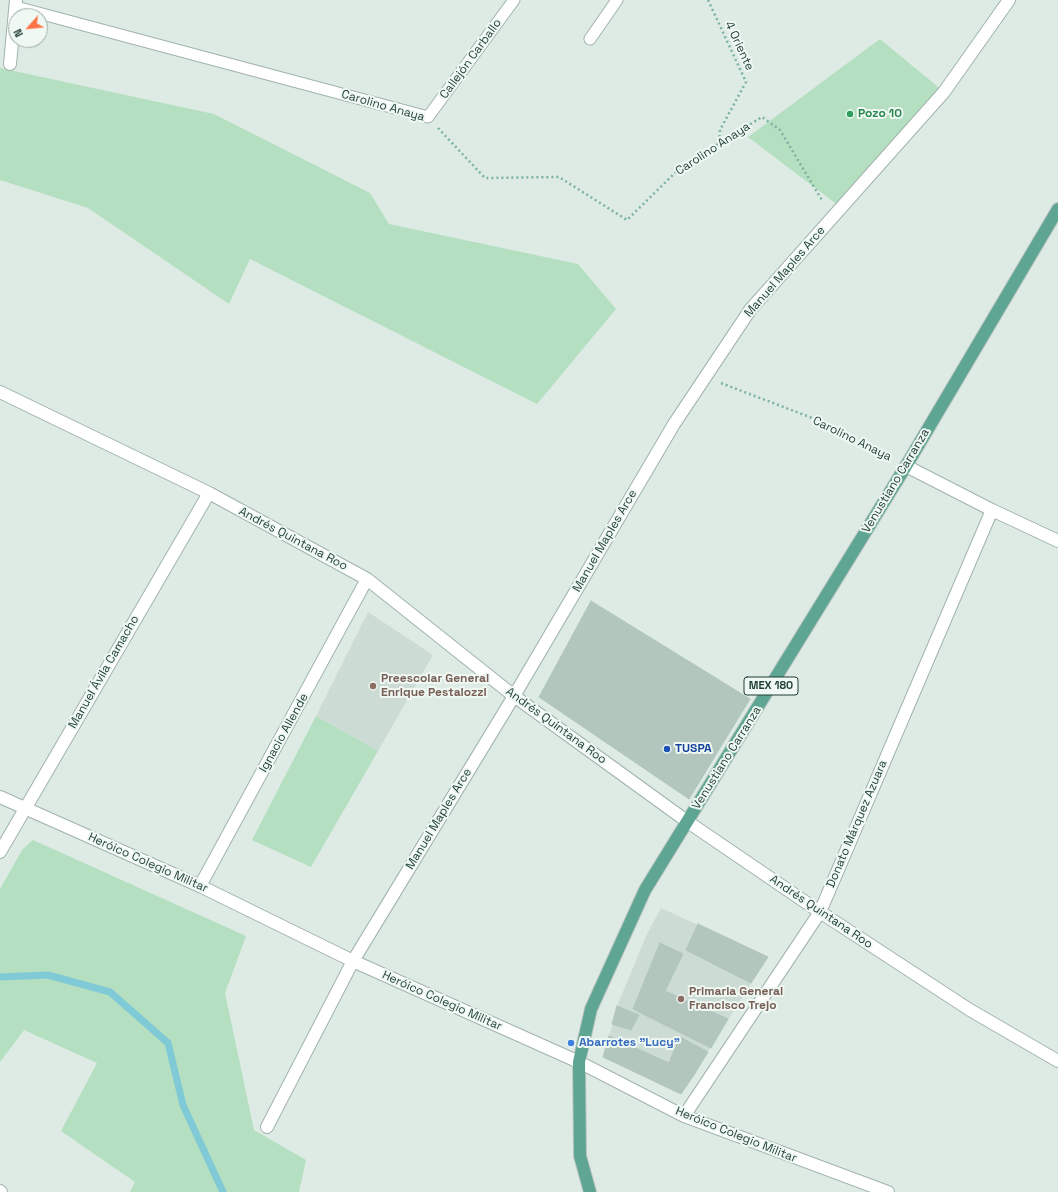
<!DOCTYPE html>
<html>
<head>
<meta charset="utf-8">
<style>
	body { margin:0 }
	#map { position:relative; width:1058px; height:1192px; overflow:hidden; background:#deebe5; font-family:"Space Grotesk",sans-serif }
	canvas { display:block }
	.north { position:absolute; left:8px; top:8px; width:40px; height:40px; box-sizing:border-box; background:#eff8f3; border:1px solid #9bada7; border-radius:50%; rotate:243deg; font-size:11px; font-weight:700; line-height:16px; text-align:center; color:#1e3d34 }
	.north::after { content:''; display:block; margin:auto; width:14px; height:18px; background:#ff7549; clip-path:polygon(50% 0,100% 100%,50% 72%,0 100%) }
</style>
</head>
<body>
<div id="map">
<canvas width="1058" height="1192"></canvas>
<div class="north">N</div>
</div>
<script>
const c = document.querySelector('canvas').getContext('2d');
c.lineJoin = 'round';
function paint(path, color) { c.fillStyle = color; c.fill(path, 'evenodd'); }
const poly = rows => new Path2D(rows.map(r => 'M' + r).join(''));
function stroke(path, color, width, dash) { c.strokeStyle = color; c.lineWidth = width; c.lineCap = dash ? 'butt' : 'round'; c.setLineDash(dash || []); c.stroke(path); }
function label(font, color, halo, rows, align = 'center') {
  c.font = font + ' "Space Grotesk",sans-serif'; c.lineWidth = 4; c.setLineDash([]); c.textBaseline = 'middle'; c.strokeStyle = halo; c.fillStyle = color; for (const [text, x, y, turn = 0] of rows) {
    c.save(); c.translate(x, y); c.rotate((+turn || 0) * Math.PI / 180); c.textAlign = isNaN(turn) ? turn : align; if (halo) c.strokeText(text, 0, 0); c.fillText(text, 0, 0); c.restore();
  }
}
paint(poly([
	[368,612,433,655,378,751,316,716],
	[661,908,768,957,681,1094,604,1057,617,1006,647,934]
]), '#ccdbd4');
paint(poly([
	[880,39,943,91,839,206,748,137],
	[0,68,214,114,370,193,389,224,578,264,616,309,537,404,250,259,229,304,88,208,0,180],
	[316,716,378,751,311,867,252,840],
	[33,840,246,936,225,993,254,1130,306,1160,299,1192,130,1192,135,1182,61,1131,97,1063,24,1030,0,1062,0,889,22,850]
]), '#b4dfc0');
stroke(poly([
	[0,977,48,975,110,992,168,1043,183,1105,223,1192]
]), '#80c9d7', 7);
const building = poly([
	[591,601,750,699,689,799,539,697,591,601],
	[698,924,768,957,751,983,686,950,698,924],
	[660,943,683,954,665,991,728,1019,711,1048,633,1009,660,943],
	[617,1006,639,1015,631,1030,612,1024,617,1006],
	[609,1036,669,1063,694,1075,681,1094,603,1057,609,1036],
	[680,1037,708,1052,694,1075,669,1063,680,1037]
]);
paint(building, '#b3c6be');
stroke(building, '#b0c6bd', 1);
const service = poly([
	[16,7,428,117,514,0],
	[590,39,617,0]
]);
const minor = poly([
	[10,64,16,0],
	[0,392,209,493,367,579,514,696,688,822,820,912,970,1010,1058,1061],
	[906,466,992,510,1058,541],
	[0,852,209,493],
	[200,886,367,579],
	[579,1062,684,1116,888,1192],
	[684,1116,820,912,992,510],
	[267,1127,353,961,514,696,674,424,750,310,944,92,1009,0],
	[0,1191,1,1192]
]);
const tertiary = poly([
	[0,797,200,886,353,961,579,1062]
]);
const primary = poly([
	[590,1192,580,1156,579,1062,591,1009,645,890,906,466,1058,209]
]);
stroke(service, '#a1b3ac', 13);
stroke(minor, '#a1b3ac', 14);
stroke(tertiary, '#a1b3ac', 14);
stroke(primary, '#bcc5c2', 14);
stroke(poly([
	[708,0,746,82,720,130,719,144],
	[438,128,485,178,559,177,627,220,682,166,762,117,780,130,823,202],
	[721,383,820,421,891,458]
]), '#7bb2a1', 2.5, [2, 3]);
stroke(service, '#fff', 11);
stroke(minor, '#fff', 12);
stroke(tertiary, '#fff', 12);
stroke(primary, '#5ea693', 12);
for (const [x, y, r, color] of [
	[850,114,4,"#2e9e5b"],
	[373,686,4,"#8d6e63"],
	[667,749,4,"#1a4fb4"],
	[681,999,4,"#8d6e63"],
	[571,1043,4,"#3f7fe0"]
]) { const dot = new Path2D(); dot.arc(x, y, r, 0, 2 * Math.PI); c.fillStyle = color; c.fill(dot); stroke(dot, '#eff8f3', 1.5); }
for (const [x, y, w] of [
	[771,686,54]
]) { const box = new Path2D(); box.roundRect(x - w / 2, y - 9, w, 18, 3); c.fillStyle = '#eff8f3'; c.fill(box); stroke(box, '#1e3d34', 1); }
label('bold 11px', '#1e3d34', null, [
	["MEX 180",771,686]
]);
label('12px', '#1e3d34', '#eff8f3', [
	["4 Oriente",739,46,65],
	["Callejón Carballo",471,59,-54],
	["Carolino Anaya",383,106,16],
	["Carolino Anaya",713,149,-33],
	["Manuel Maples Arce",785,272,-49],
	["Carolino Anaya",852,439,26],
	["Venustiano Carranza",896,481,-59],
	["Andrés Quintana Roo",293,539,28],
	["Manuel Maples Arce",605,541,-60],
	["Manuel Ávila Camacho",104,672,-60],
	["Andrés Quintana Roo",556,726,36],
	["Ignacio Allende",284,733,-61],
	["Venustiano Carranza",727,758,-58],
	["Manuel Maples Arce",439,819,-59],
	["Donato Márquez Azuara",857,824,-67],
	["Heróico Colegio Militar",148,863,24],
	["Andrés Quintana Roo",821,912,34],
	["Heróico Colegio Militar",442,1001,24],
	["Heróico Colegio Militar",736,1135,22]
]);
label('bold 12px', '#27864d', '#eff8f3', [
	["Pozo 10",858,114]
], 'left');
label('bold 12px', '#785e54', '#eff8f3', [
	["Preescolar General",381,679],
	["Enrique Pestalozzi",381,693],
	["Primaria General",689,992],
	["Francisco Trejo",689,1006]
], 'left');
label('bold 12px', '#164399', '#eff8f3', [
	["TUSPA",675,749]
], 'left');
label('bold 12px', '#366cbe', '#eff8f3', [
	["Abarrotes \"Lucy\"",579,1043]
], 'left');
</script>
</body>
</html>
